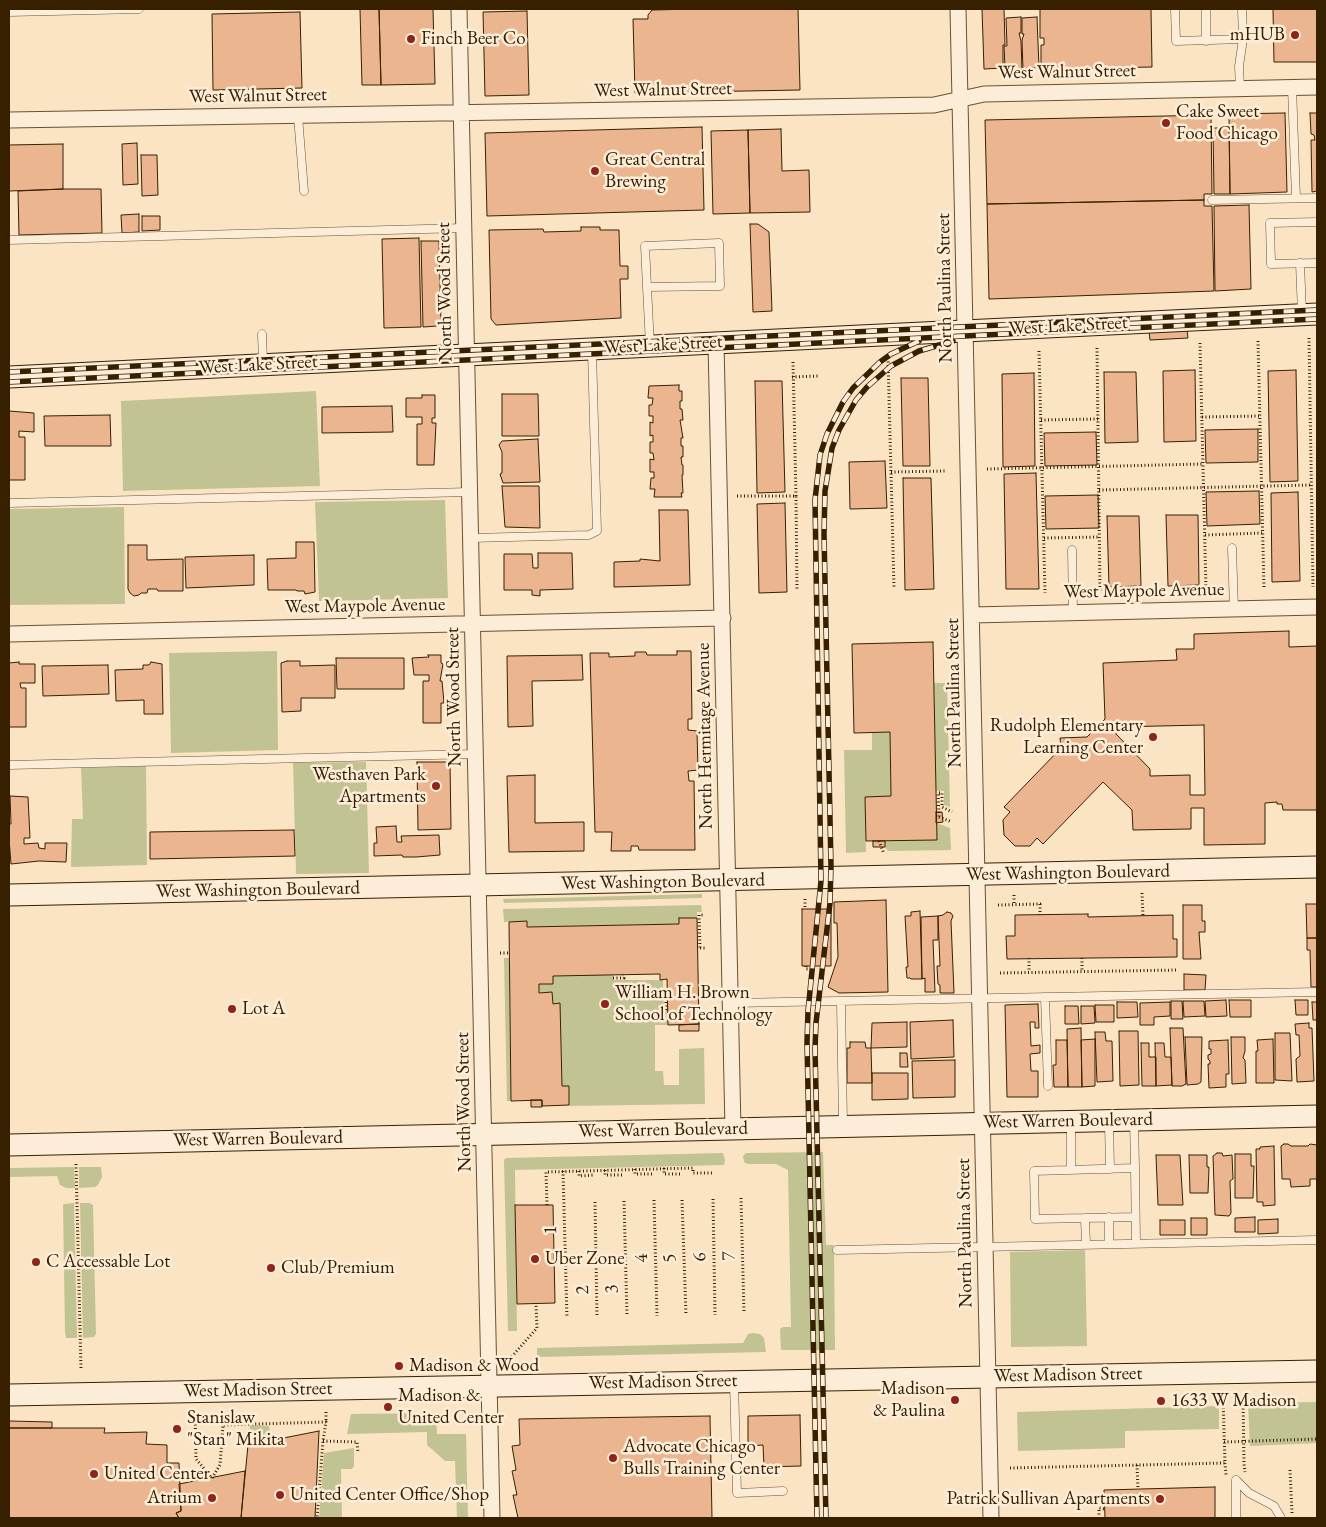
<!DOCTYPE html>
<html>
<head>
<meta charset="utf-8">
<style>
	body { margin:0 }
	#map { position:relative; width:1326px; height:1527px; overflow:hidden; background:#fbe4c4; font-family:"EB Garamond",serif }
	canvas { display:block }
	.frame { position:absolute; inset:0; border:10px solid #372000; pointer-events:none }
</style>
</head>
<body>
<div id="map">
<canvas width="1326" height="1527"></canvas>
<div class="frame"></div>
</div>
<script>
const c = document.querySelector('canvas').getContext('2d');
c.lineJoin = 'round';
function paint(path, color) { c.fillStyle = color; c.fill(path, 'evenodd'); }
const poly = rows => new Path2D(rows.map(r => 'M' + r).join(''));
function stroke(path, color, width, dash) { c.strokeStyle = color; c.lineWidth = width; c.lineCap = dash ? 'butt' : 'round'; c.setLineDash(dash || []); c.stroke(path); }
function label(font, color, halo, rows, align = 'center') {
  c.font = font + ' "EB Garamond",serif'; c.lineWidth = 5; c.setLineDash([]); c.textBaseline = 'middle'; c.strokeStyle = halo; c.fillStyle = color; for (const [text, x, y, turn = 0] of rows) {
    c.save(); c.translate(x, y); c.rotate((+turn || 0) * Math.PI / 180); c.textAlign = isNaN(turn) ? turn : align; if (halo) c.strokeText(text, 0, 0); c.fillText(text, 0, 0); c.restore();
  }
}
paint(poly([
	[316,391,320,486,123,491,121,401],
	[445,500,448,598,319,601,315,502],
	[124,507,125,604,9,605,9,509],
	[277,651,278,750,171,753,169,653],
	[934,683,947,683,950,807,944,805,944,791,936,791],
	[890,732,891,796,865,797,866,852,846,853,844,750,872,750,872,733],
	[366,762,369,873,296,874,293,763],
	[146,766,147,865,71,867,72,819,83,819,81,768],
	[936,823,950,828,951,850,888,851,885,847,885,841,937,840],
	[702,894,702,898,504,903,503,899],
	[701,905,702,912,697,912,697,918,679,918,679,924,527,927,526,921,504,922,503,909],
	[504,958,509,958,511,1101,507,1101],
	[613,975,613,980,663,980,664,1010,668,1010,668,1025,655,1025,655,1071,663,1071,664,1085,679,1085,679,1049,704,1048,705,1104,569,1106,569,1086,562,1086,560,1004,553,1004,552,992,539,993,539,984,553,984,553,976],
	[823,1152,826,1245,834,1245,835,1350,781,1350,780,1329,783,1327,791,1327,788,1170,776,1164,747,1164,744,1162,743,1156,746,1153],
	[723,1153,725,1160,724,1165,515,1170,517,1331,508,1331,504,1160,506,1158],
	[74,1167,75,1188,66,1188,60,1185,57,1176,9,1177,9,1168],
	[79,1167,101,1167,102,1177,98,1185,95,1187,79,1188],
	[74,1203,77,1338,66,1338,65,1332,63,1205,64,1204],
	[80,1203,89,1203,93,1205,96,1334,94,1337,83,1338],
	[1085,1250,1087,1346,1011,1347,1010,1252],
	[753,1333,760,1334,764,1338,766,1352,537,1357,537,1348,743,1343,748,1334],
	[1317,1402,1317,1443,1250,1446,1248,1403],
	[1219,1406,1219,1429,1125,1431,1125,1448,1018,1451,1017,1412],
	[436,1413,437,1434,466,1434,468,1518,457,1518,455,1461,445,1461,427,1445,427,1432,347,1434,351,1414],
	[250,1425,269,1426,272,1441,248,1445],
	[354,1448,354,1466,352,1469,341,1469,342,1518,319,1518,324,1453]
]), '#c2c392');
const building = poly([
	[360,9,379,9,381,85,362,85,360,9],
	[379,9,433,9,435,84,381,85,379,9],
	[696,9,798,9,800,90,635,93,633,19,648,19,648,15,652,10,696,9],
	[982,9,1004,9,1005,45,1003,45,1003,68,984,69,982,9],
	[1040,9,1151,9,1152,67,1041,69,1041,45,1044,45,1044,38,1040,38,1040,9],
	[1273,9,1317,9,1317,62,1274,62,1273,9],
	[527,11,529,95,485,96,483,12,527,11],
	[300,12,302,88,213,90,212,14,300,12],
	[1021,17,1021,33,1019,33,1021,41,1022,70,1017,70,1014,67,1005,68,1004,46,1007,46,1006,18,1021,17],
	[1037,17,1039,67,1023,70,1022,40,1024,34,1022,34,1022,18,1037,17],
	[1285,113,1287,192,1230,194,1229,114,1285,113],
	[1310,113,1317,113,1317,191,1312,192,1311,140,1315,140,1314,135,1311,134,1310,113],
	[1211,115,1212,194,1204,194,1204,200,987,204,985,120,1211,115],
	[702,127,704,210,487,216,485,133,702,127],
	[1213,128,1229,128,1230,194,1214,194,1213,128],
	[781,129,782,171,809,170,810,212,750,213,748,130,781,129],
	[748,130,750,213,713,214,711,131,748,130],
	[137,143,138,184,123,185,122,144,137,143],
	[63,144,63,189,9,191,9,145,63,144],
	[141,155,157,155,158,195,142,196,141,155],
	[63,189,101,189,102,233,19,235,18,191,63,189],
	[1204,200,1204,206,1212,206,1214,291,989,299,987,204,1204,200],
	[1249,205,1251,289,1215,291,1214,206,1249,205],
	[139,214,139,232,122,233,121,215,139,214],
	[142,216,160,216,160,230,142,231,142,216],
	[750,224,758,224,769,232,772,311,753,312,750,224],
	[581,227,600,227,600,230,619,230,620,266,628,266,628,279,620,279,621,318,496,325,491,319,489,230,543,229,544,232,581,231,581,227],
	[419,238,421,327,384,328,382,239,419,238],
	[421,241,439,241,441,323,437,326,423,327,421,241],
	[1187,330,1188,338,1150,340,1149,332,1187,330],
	[1195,370,1196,441,1164,442,1163,371,1195,370],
	[1296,370,1298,481,1270,482,1268,371,1296,370],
	[1104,372,1136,372,1138,442,1105,443,1104,372],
	[1034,373,1035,466,1003,467,1002,374,1034,373],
	[901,378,928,378,930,466,903,466,901,378],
	[755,381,782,381,785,492,757,493,755,381],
	[679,385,679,391,682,391,682,401,680,401,680,409,682,409,683,420,680,420,683,438,681,438,681,446,683,446,683,457,681,457,682,465,683,465,683,475,682,475,683,493,681,493,682,497,654,497,655,489,650,489,651,478,654,478,654,472,650,472,650,459,654,460,653,453,650,453,650,442,653,442,653,435,650,436,650,422,653,423,653,416,649,416,649,405,652,405,653,398,648,398,649,386,679,385],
	[502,394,538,394,539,436,502,436,502,394],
	[422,395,435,395,435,418,432,418,432,423,436,423,434,465,417,465,417,424,422,424,422,417,406,417,406,398,422,398,422,395],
	[392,406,393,432,322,433,322,407,392,406],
	[9,411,34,413,34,432,19,431,19,437,25,437,25,480,9,480,9,411],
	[110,415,111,446,45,446,44,416,110,415],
	[1258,429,1258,462,1206,463,1205,430,1258,429],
	[1096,432,1097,465,1045,466,1044,433,1096,432],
	[538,439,540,482,503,483,500,474,502,473,502,452,499,445,502,441,538,439],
	[885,461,887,508,850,509,849,462,885,461],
	[1036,473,1039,589,1006,589,1004,474,1036,473],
	[903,478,931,478,934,589,905,590,903,478],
	[502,486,539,486,540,528,505,527,502,486],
	[1259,491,1260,524,1207,526,1206,492,1259,491],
	[1298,492,1300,581,1272,582,1271,493,1298,492],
	[1098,495,1099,528,1046,529,1045,496,1098,495],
	[785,503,787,592,759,593,757,504,785,503],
	[659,510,688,510,690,585,614,587,614,562,640,561,640,559,660,561,659,510],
	[1166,515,1198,515,1199,585,1168,586,1166,515],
	[1107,516,1139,516,1141,586,1109,587,1107,516],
	[296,542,314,542,315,592,305,594,304,591,297,591,296,590,268,590,267,559,296,558,296,542],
	[128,545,147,545,147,560,183,559,183,591,158,591,157,589,148,589,147,593,141,593,139,595,134,596,130,593,128,589,128,545],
	[538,553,572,553,573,589,540,590,540,596,532,595,532,590,504,590,504,554,532,554,533,568,538,568,538,553],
	[254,555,254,585,186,588,185,557,254,555],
	[1289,631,1289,647,1317,646,1317,810,1283,810,1282,804,1277,804,1277,802,1265,803,1265,844,1204,845,1204,808,1191,808,1191,829,1133,830,1132,810,1103,782,1043,844,1037,838,1030,846,1015,846,1004,835,1003,820,1010,812,1004,807,1061,748,1060,738,1087,737,1105,719,1103,663,1177,660,1176,649,1194,649,1194,634,1289,631],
	[1204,725,1205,795,1190,795,1190,775,1150,776,1150,769,1116,734,1116,727,1204,725],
	[933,642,937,840,866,841,865,797,891,796,890,732,854,733,852,644,933,642],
	[677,651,691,651,692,719,688,719,688,730,697,731,698,770,688,771,689,781,694,781,695,850,639,850,638,846,631,846,631,851,611,851,612,832,595,832,590,653,609,653,609,657,635,656,635,652,646,652,647,655,677,655,677,651],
	[428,655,441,655,441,663,443,664,440,681,442,681,444,703,441,703,441,723,423,723,423,681,429,681,429,675,414,675,412,658,429,657,428,655],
	[582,655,583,680,532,681,533,726,508,727,507,656,582,655],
	[336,658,404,658,404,689,337,689,336,658],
	[287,661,300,661,300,666,335,665,335,698,301,698,301,711,282,712,281,663,287,661],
	[19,662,19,664,35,664,35,683,20,683,21,688,26,688,26,727,9,727,9,663,19,662],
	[151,662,162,664,163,714,144,714,144,700,116,701,115,670,143,669,143,665,149,665,151,662],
	[108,665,109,694,43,696,42,666,108,665],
	[417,762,450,762,451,829,418,830,417,762],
	[535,775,535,823,584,822,584,851,509,852,507,776,535,775],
	[10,796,28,797,30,838,24,838,24,844,38,843,39,848,45,849,45,843,67,843,66,862,39,861,11,864,9,838,9,824,11,824,10,796],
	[936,812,942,812,943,822,936,823,936,812],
	[396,826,397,842,402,842,401,836,439,835,440,855,416,857,403,857,402,855,374,856,374,843,377,843,376,827,396,826],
	[294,830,295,856,150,859,150,832,294,830],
	[873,841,885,841,885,847,873,847,873,841],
	[886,900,888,992,839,993,828,987,838,957,837,923,834,923,834,902,886,900],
	[1306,904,1317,904,1317,938,1307,938,1306,904],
	[1183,905,1202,905,1202,921,1205,921,1205,932,1199,932,1201,959,1183,959,1183,905],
	[802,909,831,909,831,966,802,966,802,909],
	[920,911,922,979,911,979,910,978,907,978,906,967,908,967,905,916,911,916,911,912,920,911],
	[947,912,951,913,953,916,951,921,954,993,940,993,940,985,938,984,937,966,940,966,938,916,943,915,947,912],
	[1088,914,1088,917,1173,915,1173,939,1177,939,1177,957,1007,959,1006,936,1015,936,1015,915,1088,914],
	[938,916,938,940,933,940,935,992,925,992,925,978,922,979,921,917,938,916],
	[679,918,697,918,699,1024,668,1025,667,979,660,980,660,974,553,976,553,984,539,984,539,993,552,992,553,1004,560,1003,562,1086,569,1086,569,1105,542,1106,542,1100,511,1101,509,922,527,921,527,927,679,924,679,918],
	[1307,938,1317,938,1317,987,1311,987,1310,950,1307,950,1307,938],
	[1184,974,1206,975,1205,990,1184,990,1184,974],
	[1226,1000,1227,1016,1206,1017,1205,1001,1226,1000],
	[1229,1000,1251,1000,1251,1017,1230,1017,1229,1000],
	[1295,1000,1308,1000,1308,1015,1296,1015,1295,1000],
	[1171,1001,1182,1001,1183,1019,1171,1019,1171,1001],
	[1183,1001,1204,1001,1205,1016,1184,1017,1183,1001],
	[1117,1002,1137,1002,1138,1017,1117,1018,1117,1002],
	[1170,1002,1170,1016,1154,1017,1154,1025,1140,1025,1140,1003,1170,1002],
	[1312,1002,1317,1002,1317,1020,1313,1020,1312,1002],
	[1038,1004,1039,1028,1035,1028,1035,1022,1030,1022,1031,1046,1040,1045,1040,1053,1030,1054,1031,1071,1038,1071,1038,1097,1007,1097,1005,1005,1038,1004],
	[1095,1005,1114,1005,1114,1022,1096,1022,1095,1005],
	[1065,1006,1078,1006,1079,1024,1065,1024,1065,1006],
	[1081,1006,1094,1006,1095,1023,1081,1024,1081,1006],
	[953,1020,954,1057,911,1059,910,1022,953,1020],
	[907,1022,907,1047,871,1048,872,1023,907,1022],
	[1309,1023,1309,1028,1312,1028,1314,1081,1297,1082,1296,1059,1300,1056,1299,1035,1296,1035,1295,1024,1309,1023],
	[699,1024,699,1031,679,1031,679,1025,699,1024],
	[1081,1028,1082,1087,1068,1087,1067,1029,1081,1028],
	[1170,1028,1183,1028,1186,1084,1182,1086,1172,1086,1170,1028],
	[1119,1031,1138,1031,1139,1085,1120,1086,1119,1031],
	[1095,1032,1105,1032,1106,1041,1112,1041,1113,1081,1097,1082,1095,1032],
	[1275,1033,1290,1033,1292,1081,1275,1080,1275,1033],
	[1185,1037,1202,1037,1201,1082,1198,1084,1187,1085,1185,1037],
	[1231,1037,1245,1037,1245,1051,1243,1058,1245,1060,1246,1083,1232,1084,1231,1037],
	[1095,1039,1095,1086,1082,1087,1081,1040,1095,1039],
	[1273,1039,1274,1083,1256,1083,1256,1051,1258,1051,1257,1040,1273,1039],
	[1056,1040,1067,1040,1068,1087,1054,1087,1053,1065,1056,1065,1056,1040],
	[1228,1040,1229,1074,1226,1074,1226,1087,1209,1088,1208,1064,1210,1064,1210,1061,1208,1059,1208,1055,1211,1054,1211,1049,1209,1049,1209,1041,1228,1040],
	[850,1042,865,1042,866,1048,871,1048,872,1083,847,1083,847,1048,850,1048,850,1042],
	[1141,1043,1149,1043,1149,1057,1156,1057,1156,1086,1142,1086,1141,1043],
	[1155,1043,1164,1043,1165,1057,1171,1057,1172,1085,1156,1086,1155,1043],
	[900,1053,907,1053,908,1067,900,1067,900,1053],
	[955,1060,955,1097,913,1098,912,1061,955,1060],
	[872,1073,908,1073,908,1099,872,1100,872,1073],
	[531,1100,542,1100,542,1107,531,1107,531,1100],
	[1284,1144,1288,1144,1291,1146,1308,1146,1310,1144,1317,1145,1317,1179,1310,1179,1310,1186,1291,1187,1290,1179,1282,1179,1281,1146,1284,1144],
	[1274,1146,1275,1205,1263,1206,1263,1202,1257,1202,1256,1149,1260,1149,1260,1147,1274,1146],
	[1217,1153,1222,1153,1223,1156,1232,1155,1233,1179,1230,1181,1231,1213,1229,1216,1215,1215,1213,1156,1217,1153],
	[1235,1154,1251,1154,1251,1166,1254,1166,1253,1198,1235,1198,1235,1154],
	[1156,1155,1180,1155,1183,1205,1158,1205,1156,1155],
	[1189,1155,1207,1155,1207,1167,1209,1167,1208,1193,1190,1193,1189,1155],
	[515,1205,553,1205,555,1303,517,1304,515,1205],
	[1255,1217,1255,1232,1235,1232,1235,1218,1255,1217],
	[1191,1218,1207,1218,1207,1235,1191,1235,1191,1218],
	[1278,1219,1278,1233,1258,1234,1258,1220,1278,1219],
	[1160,1220,1185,1220,1185,1235,1160,1235,1160,1220],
	[800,1415,801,1466,764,1467,763,1445,748,1446,748,1416,800,1415],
	[710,1416,712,1518,518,1518,513,1495,517,1495,512,1471,516,1470,512,1446,520,1445,519,1419,710,1416],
	[9,1421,52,1422,52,1428,9,1428,9,1421],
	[9,1428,105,1428,104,1433,147,1432,146,1444,167,1445,167,1463,179,1463,181,1511,176,1513,179,1518,9,1518,9,1428],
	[319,1431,315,1518,241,1518,248,1445,319,1431],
	[245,1471,241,1518,179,1518,176,1513,181,1511,179,1484,245,1471],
	[1215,1487,1215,1518,1105,1518,1104,1490,1215,1487]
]);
paint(building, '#ebb68f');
stroke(building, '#372000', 1);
const lane = poly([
	[1175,9,1176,41,1243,39],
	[1206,9,1206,41],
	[9,12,139,9],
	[1292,87,1296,198],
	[1240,88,1239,66,1243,39,1242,9],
	[298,116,304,191],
	[1212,200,1317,198],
	[1317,222,1270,223,1271,264,1317,263],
	[9,240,464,228],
	[1300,263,1302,313],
	[647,287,720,286,719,243,645,246,647,287,650,345],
	[262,334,263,362],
	[9,503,470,492],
	[471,538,589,535,597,531,592,351],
	[1232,548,1234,609],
	[1072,550,1073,612],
	[9,765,476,754],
	[1045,997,1048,1086],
	[841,1001,843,1124],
	[731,1003,1317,992],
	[1134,1120,1135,1168],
	[1071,1122,1071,1170],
	[1109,1123,1110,1169],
	[1109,1217,1109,1243],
	[1135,1217,1035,1219,1034,1171,1135,1168,1136,1243],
	[1085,1218,1086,1244],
	[837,1250,1317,1240],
	[734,1383,737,1493,783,1491],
	[1236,1480,1249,1493,1274,1506,1281,1518],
	[1236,1480,1236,1518]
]);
const street = poly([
	[459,9,492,1518],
	[958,9,991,1518],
	[9,120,934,105,984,94,1317,87],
	[716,343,733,1129],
	[972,615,1317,607],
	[9,634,723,618]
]);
const secondary = poly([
	[9,377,1317,314],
	[9,895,1317,867],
	[9,1145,1317,1116],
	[9,1395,1317,1371]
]);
stroke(lane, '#685131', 9);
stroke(street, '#685131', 17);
stroke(secondary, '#372000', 23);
stroke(poly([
	[1309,338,1313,587],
	[1258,341,1264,588],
	[1200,343,1206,590],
	[1097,348,1100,592],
	[1039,351,1045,593],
	[888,358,894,588],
	[793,362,796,496],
	[792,377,818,376],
	[1202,417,1260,416],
	[1041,420,1098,419],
	[987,469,1203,464],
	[891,472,947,471],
	[1099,490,1311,485],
	[737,496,796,496,797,590],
	[1205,535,1262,533],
	[1044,538,1100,537],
	[936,817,939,817,938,793,942,793,942,807,952,812],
	[939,817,952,822],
	[879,841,884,854],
	[1142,893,1143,916],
	[1014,895,1014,905],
	[805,899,805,909],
	[998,905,1040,904,1040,915],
	[697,948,700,948,699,915,705,915],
	[700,948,706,948],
	[500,953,509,953],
	[1029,958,1029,972],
	[1082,958,1082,972],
	[806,966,806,969,817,968],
	[1000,973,1177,970],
	[613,978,624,978,623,975],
	[666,1010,666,999,668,999],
	[76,1164,81,1368],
	[664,1168,664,1174,682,1174],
	[635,1169,635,1174,653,1174],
	[605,1170,605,1175,623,1175],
	[563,1171,567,1318],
	[579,1171,579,1176,594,1175],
	[741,1198,744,1313],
	[713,1199,715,1315],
	[654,1200,657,1316],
	[682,1200,686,1315],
	[624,1201,627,1316],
	[595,1202,597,1317],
	[547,1205,546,1172,693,1168,693,1173,712,1173],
	[507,1362,537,1328,536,1304],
	[1243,1398,1244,1464,1245,1472],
	[326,1412,326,1422],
	[195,1414,196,1459,212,1478,220,1465,223,1425,326,1422,323,1441,317,1518],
	[323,1441,357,1442,358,1453],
	[1224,1442,1317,1439],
	[1225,1463,1226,1475],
	[1137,1465,1138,1489],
	[1010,1468,1225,1463,1223,1399],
	[1316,1469,1317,1469],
	[1290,1470,1292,1513],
	[1099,1518,1099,1508,1104,1509]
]), '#372000', 3, [1, 2.5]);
stroke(lane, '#fcedd9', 8);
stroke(street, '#fcedd9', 15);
stroke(secondary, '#fcedd9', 21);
const rail = poly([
	[9,372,1317,310],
	[9,382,1317,319],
	[817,1518,807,1042,808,1011,821,881,815,500,820,455,827,434,843,402,853,388,880,362,891,354,919,341],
	[826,1518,815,1049,816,1023,830,903,831,866,824,534,825,491,832,448,839,430,856,400,867,387,891,366,919,351,953,341]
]);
stroke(rail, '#372000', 5.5);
stroke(rail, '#fcedd9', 4, [11]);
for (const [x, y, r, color] of [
	[1295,35,5,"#8f2418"],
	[411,39,5,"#8f2418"],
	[1166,123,5,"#8f2418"],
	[595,171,5,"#8f2418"],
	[1153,737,5,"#8f2418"],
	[436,786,5,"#8f2418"],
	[605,1004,5,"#8f2418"],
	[232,1009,5,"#8f2418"],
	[535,1259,5,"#8f2418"],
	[36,1262,5,"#8f2418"],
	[271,1268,5,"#8f2418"],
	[399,1366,5,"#8f2418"],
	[955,1400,5,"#8f2418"],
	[1161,1401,5,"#8f2418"],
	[388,1407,5,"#8f2418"],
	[177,1429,5,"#8f2418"],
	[613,1458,5,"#8f2418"],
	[94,1474,5,"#8f2418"],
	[280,1495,5,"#8f2418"],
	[212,1498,5,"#8f2418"],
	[1160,1499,5,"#8f2418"]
]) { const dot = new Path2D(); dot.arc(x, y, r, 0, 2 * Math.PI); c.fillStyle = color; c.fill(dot); stroke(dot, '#fcedd9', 2); }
label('19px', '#372000', '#fcedd9', [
	["mHUB",1285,35,"right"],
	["Finch Beer Co",421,39],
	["Cake Sweet",1176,112],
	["Food Chicago",1176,134],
	["Great Central",605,160],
	["Brewing",605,182],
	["Rudolph Elementary",1143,726,"right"],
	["Learning Center",1143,748,"right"],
	["Westhaven Park",426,775,"right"],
	["Apartments",426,797,"right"],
	["William H. Brown",615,993],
	["School of Technology",615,1015],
	["Lot A",242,1009],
	["Uber Zone",545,1259],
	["C Accessable Lot",46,1262],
	["Club/Premium",281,1268],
	["Madison & Wood",409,1366],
	["Madison",945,1389,"right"],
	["& Paulina",945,1411,"right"],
	["Madison &",398,1396],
	["United Center",398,1418],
	["1633 W Madison",1171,1401],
	["Stanislaw",187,1418],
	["\"Stan\" Mikita",187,1440],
	["Advocate Chicago",623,1447],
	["Bulls Training Center",623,1469],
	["United Center",104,1474],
	["United Center Office/Shop",290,1495],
	["Atrium",202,1498,"right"],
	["Patrick Sullivan Apartments",1150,1499,"right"]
], 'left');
label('19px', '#372000', '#fcedd9', [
	["West Walnut Street",1067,72,-1],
	["West Walnut Street",663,90,-1],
	["West Walnut Street",258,96,-1],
	["North Paulina Street",945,288,-91],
	["North Wood Street",445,292,-91],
	["West Lake Street",1068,326,-3],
	["West Lake Street",663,345,-3],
	["West Lake Street",258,365,-3],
	["West Maypole Avenue",1144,591,-1],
	["West Maypole Avenue",365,606,-1],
	["North Paulina Street",954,693,-91],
	["North Wood Street",454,697,-91],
	["North Hermitage Avenue",705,736,-91],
	["West Washington Boulevard",1068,873,-1],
	["West Washington Boulevard",663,882,-1],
	["West Washington Boulevard",258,890,-1],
	["North Wood Street",464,1102,-91],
	["West Warren Boulevard",1068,1121,-1],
	["West Warren Boulevard",663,1130,-1],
	["West Warren Boulevard",258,1139,-1],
	["1",551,1230,-91],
	["North Paulina Street",965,1233,-91],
	["7",729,1256,-91],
	["6",700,1257,-91],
	["4",642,1258,-92],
	["5",670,1258,-92],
	["3",612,1289,-91],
	["2",583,1290,-91],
	["West Madison Street",1068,1375,-1],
	["West Madison Street",663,1382,-1],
	["West Madison Street",258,1390,-1]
]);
</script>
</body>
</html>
